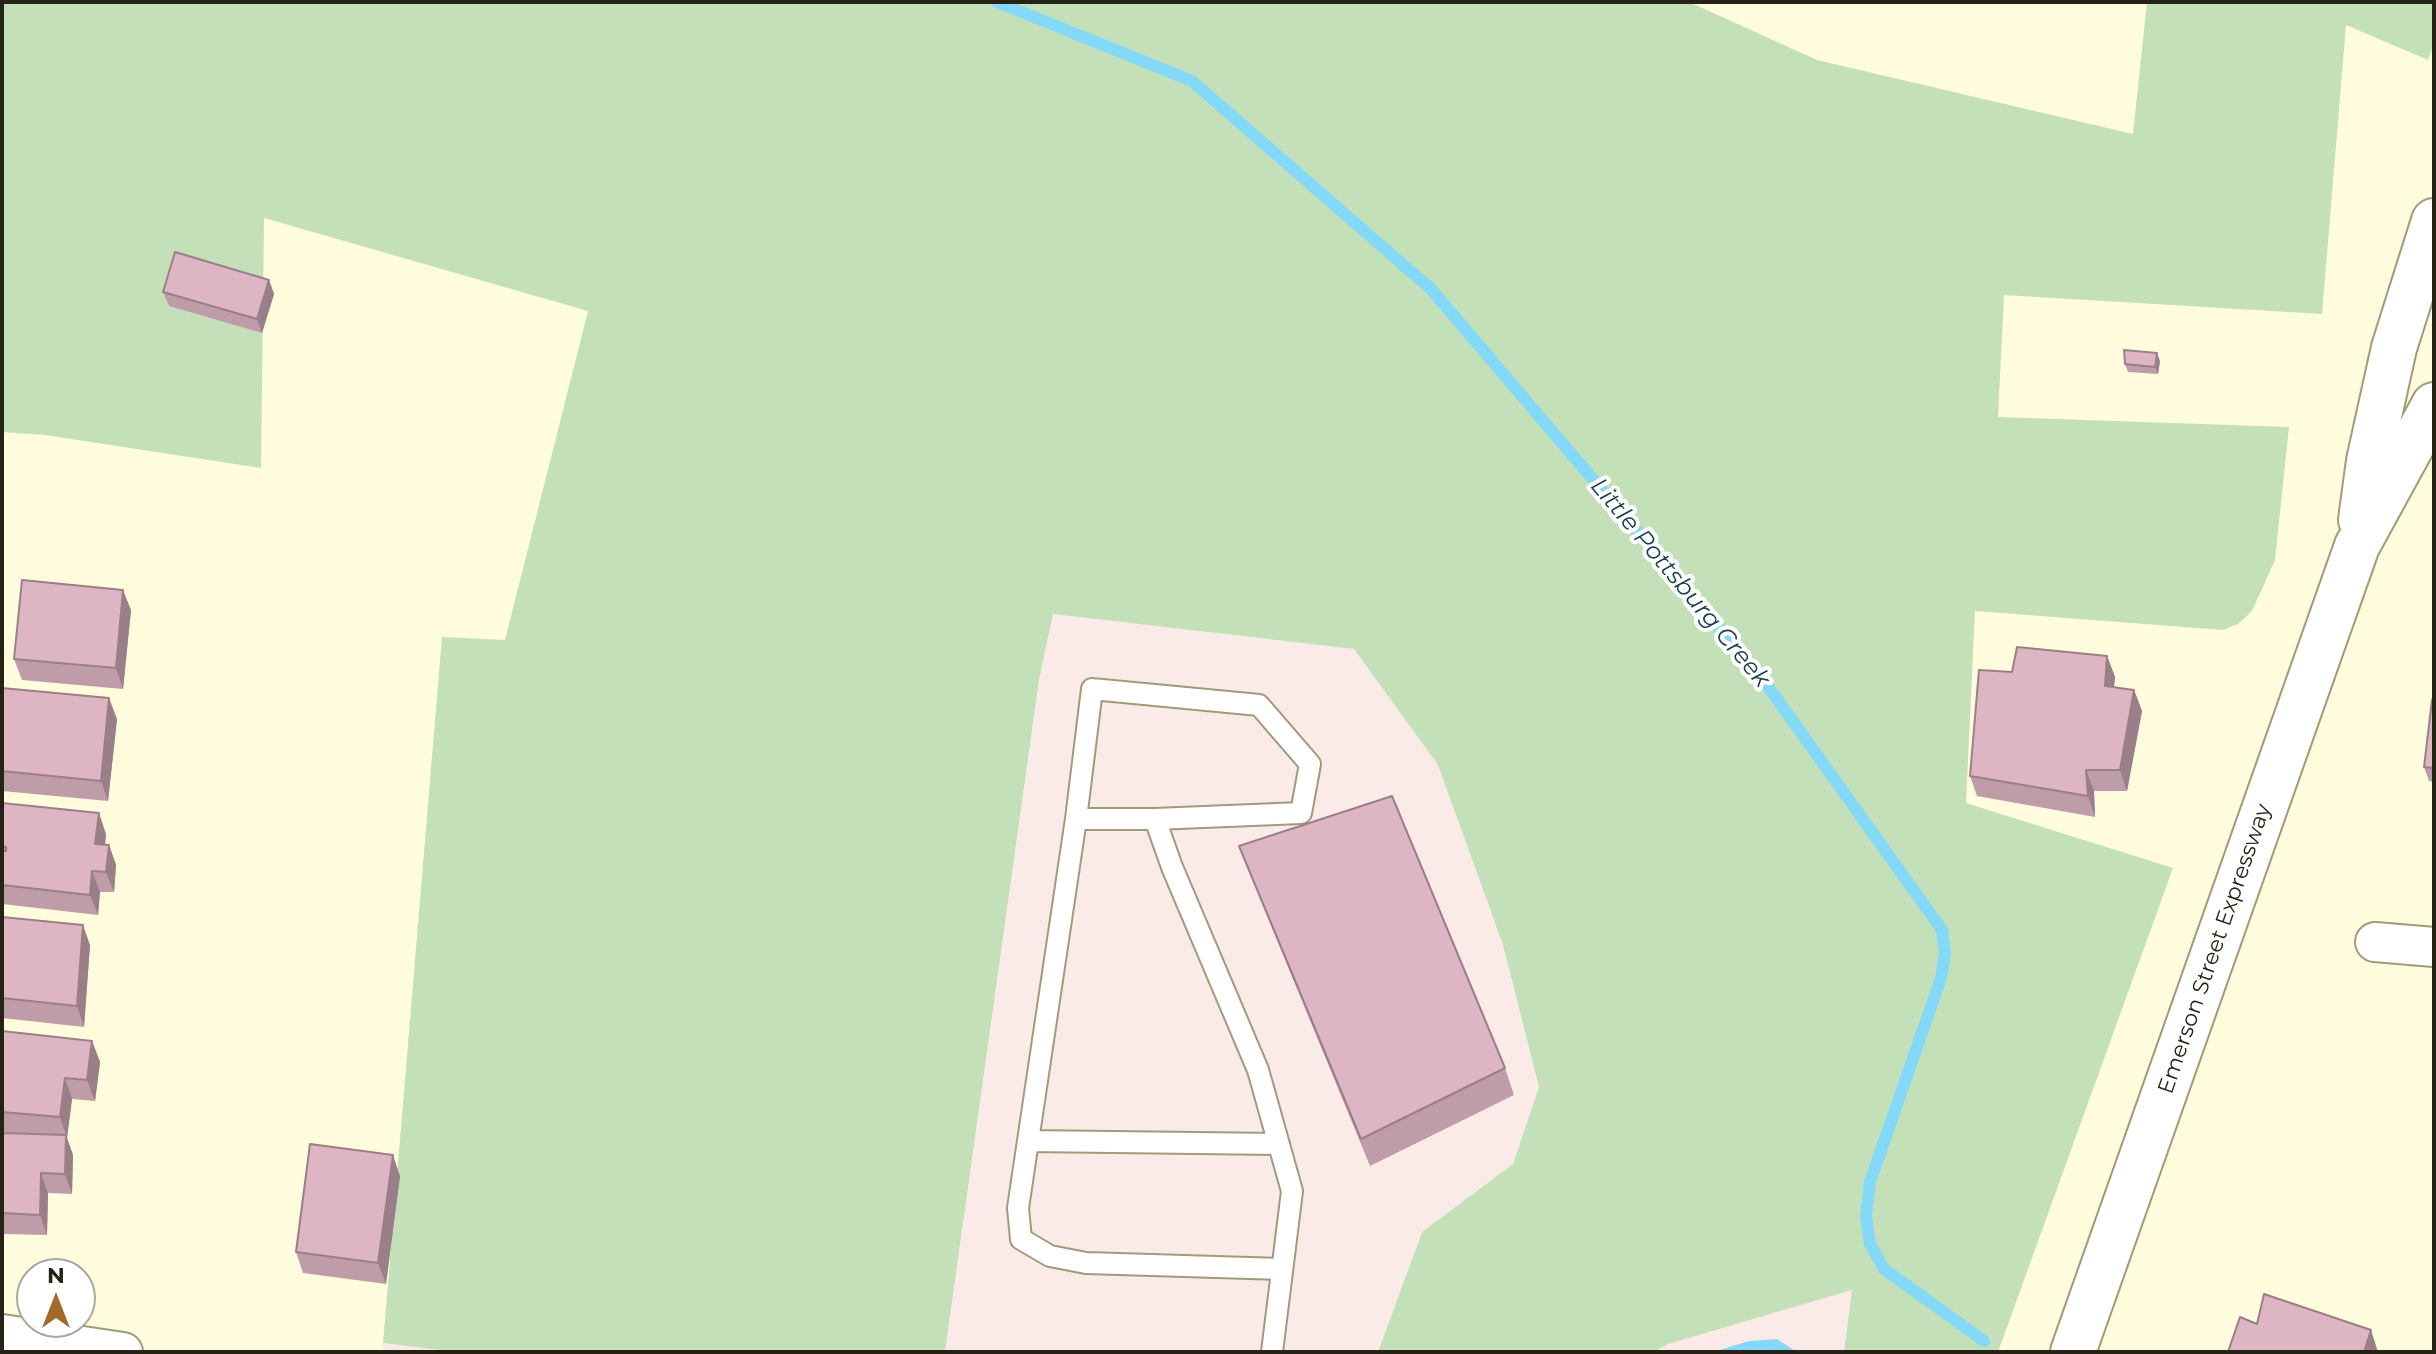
<!DOCTYPE html>
<html>
<head>
<meta charset="utf-8">
<style>
	body { margin:0 }
	#map { position:relative; width:2436px; height:1354px; overflow:hidden; background:#fffbdd; font-family:Montserrat,sans-serif }
	canvas { display:block }
	.frame { position:absolute; inset:0; border:4px solid #252315; pointer-events:none }
	.north { position:absolute; left:16px; top:1258px; width:80px; height:80px; box-sizing:border-box; background:#fff; border:2px solid #a8a7a1; border-radius:50%; rotate:0deg; font-size:22px; font-weight:700; line-height:32px; text-align:center; color:#252315 }
	.north::after { content:''; display:block; margin:auto; width:28px; height:36px; background:#a36a28; clip-path:polygon(50% 0,100% 100%,50% 72%,0 100%) }
</style>
</head>
<body>
<div id="map">
<canvas width="2436" height="1354"></canvas>
<div class="frame"></div>
<div class="north">N</div>
</div>
<script>
const c = document.querySelector('canvas').getContext('2d');
c.lineJoin = 'round';
function paint(path, color) { c.fillStyle = color; c.fill(path, 'evenodd'); }
const poly = rows => new Path2D(rows.map(r => 'M' + r).join(''));
function stroke(path, color, width, dash) { c.strokeStyle = color; c.lineWidth = width; c.lineCap = dash ? 'butt' : 'round'; c.setLineDash(dash || []); c.stroke(path); }
function label(font, color, halo, rows, align = 'center') {
  c.font = font + ' Montserrat,sans-serif'; c.lineWidth = 8; c.setLineDash([]); c.textBaseline = 'middle'; c.strokeStyle = halo; c.fillStyle = color; for (const [text, x, y, turn = 0] of rows) {
    c.save(); c.translate(x, y); c.rotate((+turn || 0) * Math.PI / 180); c.textAlign = isNaN(turn) ? turn : align; if (halo) c.strokeText(text, 0, 0); c.fillText(text, 0, 0); c.restore();
  }
}
paint(poly([
	[1053,614,1354,649,1438,765,1503,945,1539,1087,1513,1164,1422,1232,1378,1352,945,1352,1039,680],
	[1852,1290,1844,1352,1654,1352,1668,1344],
	[383,1343,456,1352,382,1352]
]), '#fbebe8');
paint(poly([
	[2,2,1689,2,1817,60,2133,134,2147,2,2434,2,2434,44,2428,60,2346,25,2322,314,2004,295,1998,417,2289,427,2275,560,2252,611,2238,624,2223,630,1975,611,1966,803,2173,868,1998,1352,1844,1352,1852,1290,1668,1344,1654,1352,1378,1352,1422,1232,1513,1164,1539,1087,1503,945,1438,765,1354,649,1053,614,1039,680,945,1352,456,1352,383,1343,442,637,505,640,588,311,264,218,261,468,45,435,2,432]
]), '#c3e0b9');
paint(poly([
	[1777,1339,1797,1352,1713,1352,1749,1341]
]), '#85d9f8');
stroke(poly([
	[997,2,1192,81,1431,289,1762,678,1942,930,1945,954,1941,978,1870,1182,1866,1216,1870,1244,1884,1269,1984,1341]
]), '#85d9f8', 12);
const lane = poly([
	[1092,689,1259,705,1310,764,1301,813,1155,819,1076,819,1092,689],
	[1076,819,1018,1208,1021,1239,1050,1256,1086,1263,1282,1269],
	[1155,819,1172,867,1258,1070,1292,1191,1272,1352],
	[1028,1141,1279,1144]
]);
const street = poly([
	[2375,942,2434,947],
	[2,1334,123,1352]
]);
const highway = poly([
	[2361,520,2369,461,2394,348,2434,221],
	[2073,1352,2357,546,2434,405]
]);
stroke(lane, '#a19b79', 24);
stroke(street, '#a19b79', 42);
stroke(highway, '#a19b79', 48);
stroke(lane, '#fff', 20);
stroke(street, '#fff', 38);
stroke(highway, '#fff', 44);
paint(poly([
	[269,280,274,294,262,333,169,306,163,292],
	[2160,361,2158,374,2128,372,2125,364],
	[131,610,123,689,22,680,14,659],
	[2107,656,2115,677,2114,687,2134,690,2142,711,2127,791,2094,791,2095,817,1977,796,1970,776],
	[2,688,117,719,108,801,2,791],
	[2434,700,2434,782,2429,781,2424,767],
	[2,803,106,834,105,845,109,845,116,865,114,892,100,892,98,915,2,904],
	[1239,846,1505,1068,1514,1095,1370,1166,1249,872],
	[2,917,90,945,84,1027,2,1018],
	[2,1031,92,1041,100,1062,95,1101,72,1099,67,1138,73,1155,72,1194,48,1193,47,1235,2,1234,2,1133,15,1133,2,1132],
	[400,1176,386,1284,303,1273,296,1252]
]), '#bf9da8');
paint(poly([
	[269,280,274,294,262,333,257,319],
	[2157,353,2160,361,2158,374,2155,367],
	[123,590,131,610,123,689,116,668],
	[2107,656,2115,677,2112,706,2105,686],
	[2134,690,2142,711,2127,791,2120,770],
	[109,698,117,719,108,801,101,781],
	[2086,770,2094,791,2095,817,2088,796],
	[99,813,106,834,103,865,95,844],
	[109,845,116,865,114,892,106,872],
	[92,871,100,892,98,915,90,895],
	[83,925,90,945,84,1027,77,1006],
	[92,1041,100,1062,95,1101,87,1080],
	[65,1078,72,1099,67,1138,60,1117],
	[66,1135,73,1155,72,1194,65,1174],
	[393,1155,400,1176,386,1284,378,1263],
	[41,1173,48,1193,47,1235,40,1215],
	[2371,1330,2378,1352,2364,1352]
]), '#9b7f88');
const building = poly([
	[175,252,269,280,257,319,163,292,175,252],
	[2124,350,2157,353,2155,367,2125,364,2124,350],
	[22,580,123,590,116,668,14,659,22,580],
	[2017,647,2107,656,2105,686,2134,690,2120,770,2086,770,2088,796,1970,776,1979,670,2012,672,2017,647],
	[2,688,109,698,101,781,2,771,2,688],
	[2432,700,2434,700,2434,768,2424,767,2432,700],
	[1392,796,1505,1068,1361,1139,1239,846,1392,796],
	[2,803,99,813,95,844,109,845,106,872,92,871,90,895,2,885,2,851,6,851,6,847,2,846,2,803],
	[2,917,83,925,77,1006,2,998,2,917],
	[2,1031,92,1041,87,1080,65,1078,60,1117,2,1112,2,1031],
	[2,1133,66,1135,65,1174,41,1173,40,1215,2,1213,2,1133],
	[310,1144,393,1155,378,1263,296,1252,310,1144],
	[2264,1294,2371,1330,2364,1352,2228,1352,2240,1317,2257,1324,2264,1294]
]);
paint(building, '#deb6c3');
stroke(building, '#9b7f88', 2);
label('22px', '#252315', '#fff', [
	["Emerson Street Expressway",2215,949,-71]
]);
label('italic 24px', '#1a404d', '#fff', [
	["Little Pottsburg Creek",1680,583,50]
]);
</script>
</body>
</html>
